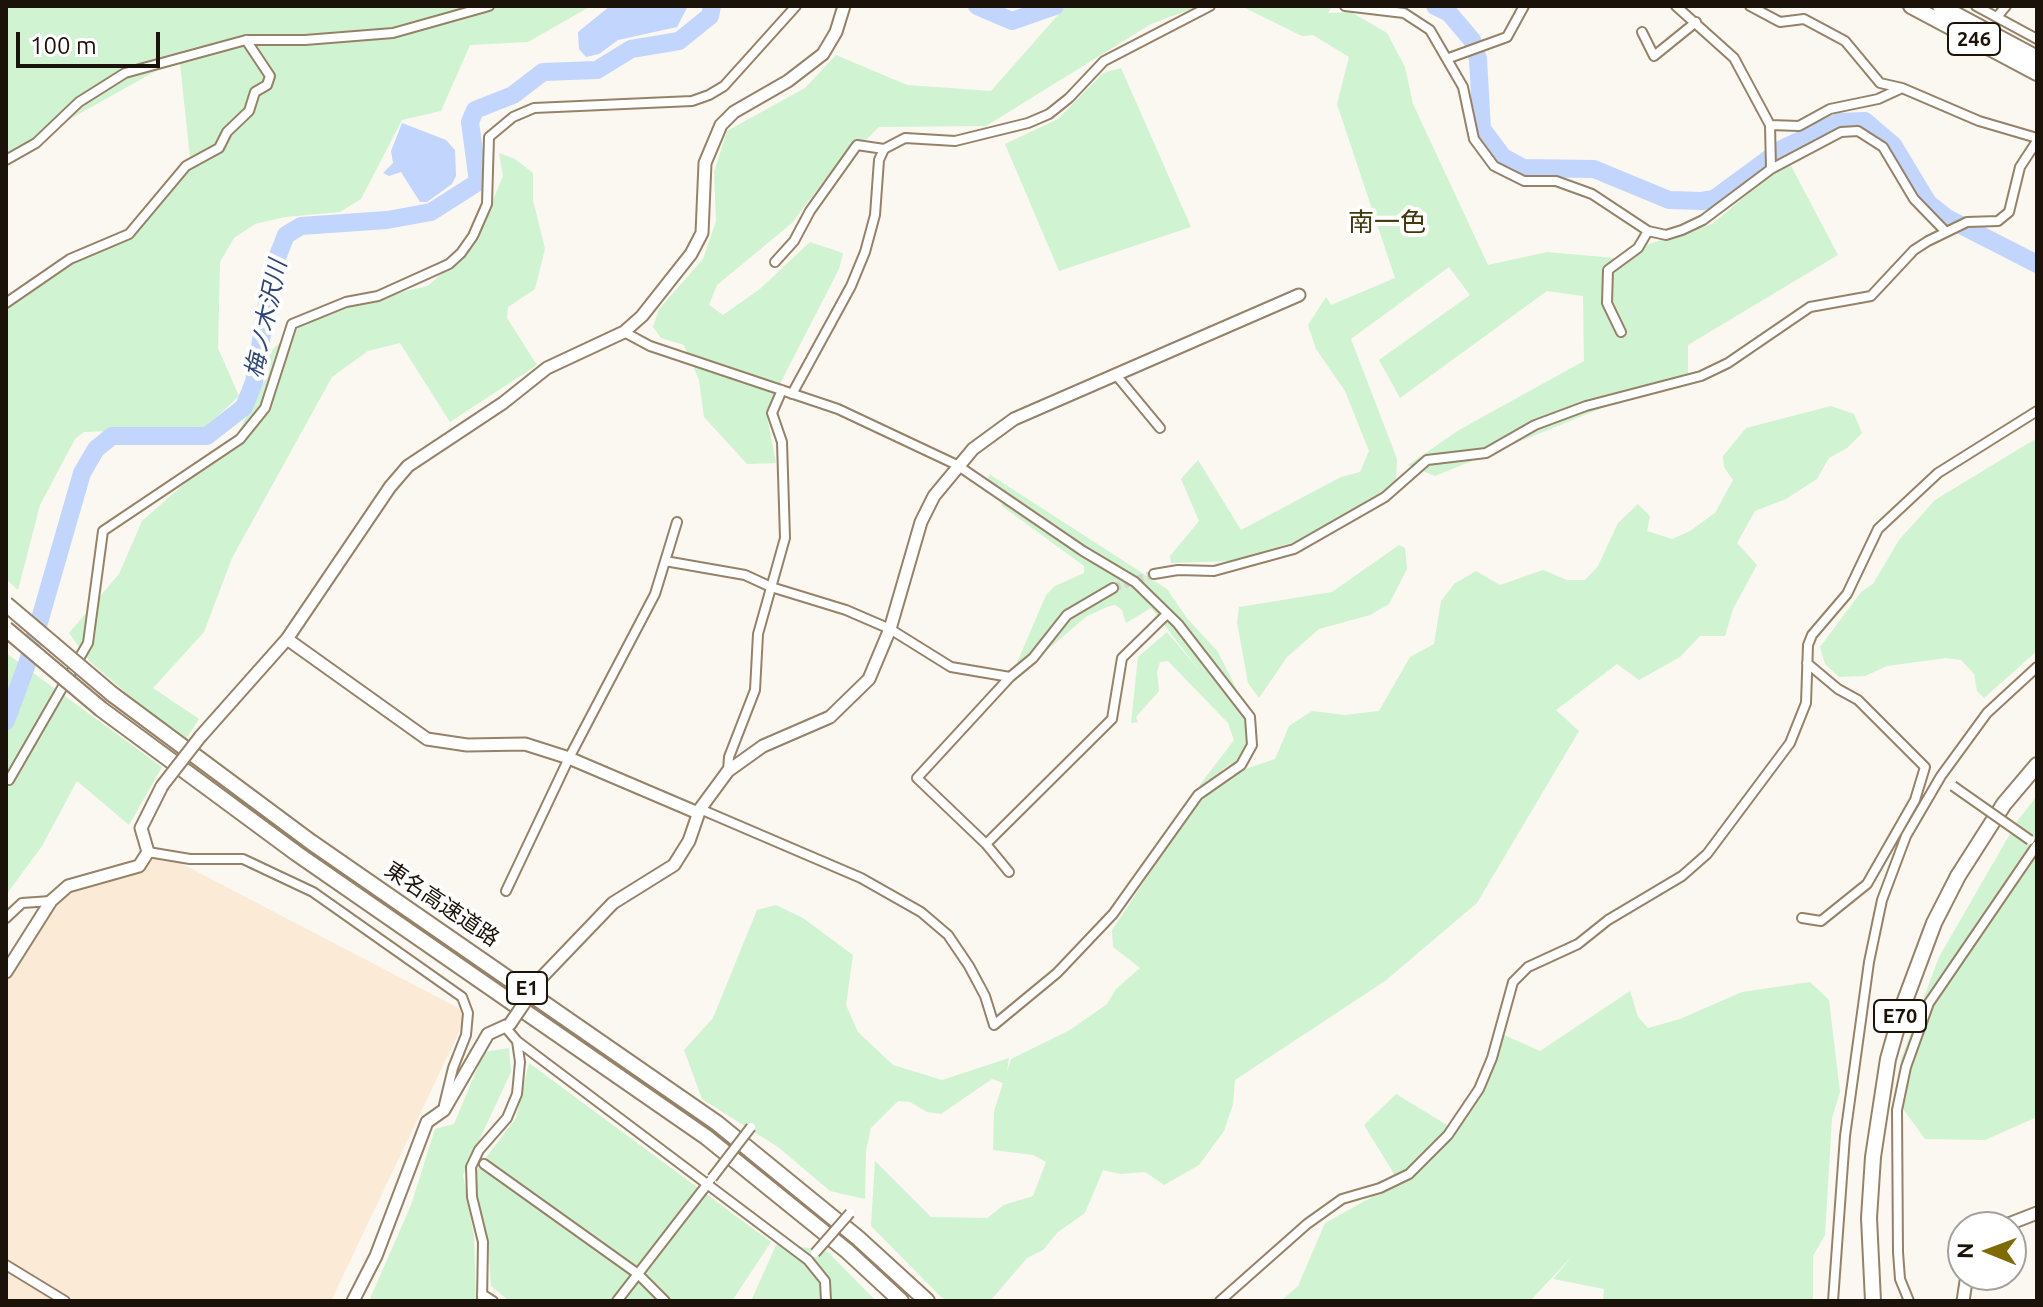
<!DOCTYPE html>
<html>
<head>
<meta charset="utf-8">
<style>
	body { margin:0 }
	#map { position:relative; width:2043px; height:1307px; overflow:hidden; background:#fbf7f1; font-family:Ubuntu,sans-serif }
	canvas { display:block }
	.frame { position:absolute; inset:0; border:8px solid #1b1309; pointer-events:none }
	.north { position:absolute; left:1947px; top:1211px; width:80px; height:80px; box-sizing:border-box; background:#fff; border:2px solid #a4a19d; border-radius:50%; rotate:271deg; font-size:22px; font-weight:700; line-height:32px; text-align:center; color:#1b1309 }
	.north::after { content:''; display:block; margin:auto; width:28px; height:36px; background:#7e6b03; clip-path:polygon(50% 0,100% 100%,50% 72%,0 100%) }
	.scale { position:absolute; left:16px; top:32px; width:144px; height:36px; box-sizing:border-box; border:4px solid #1b1309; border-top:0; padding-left:10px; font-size:24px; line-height:28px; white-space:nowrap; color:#1b1309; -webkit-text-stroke:6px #fff; paint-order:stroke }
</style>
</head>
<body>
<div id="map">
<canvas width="2043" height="1307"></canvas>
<div class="frame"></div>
<div class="north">N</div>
<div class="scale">100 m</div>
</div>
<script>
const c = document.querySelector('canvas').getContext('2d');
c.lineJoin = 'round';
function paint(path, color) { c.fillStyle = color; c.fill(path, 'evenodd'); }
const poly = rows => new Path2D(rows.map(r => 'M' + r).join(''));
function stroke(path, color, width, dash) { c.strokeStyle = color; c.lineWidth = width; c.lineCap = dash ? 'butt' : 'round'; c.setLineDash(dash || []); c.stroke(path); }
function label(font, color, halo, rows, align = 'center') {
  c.font = font + ' Ubuntu,"Noto Sans JP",sans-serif'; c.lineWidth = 8; c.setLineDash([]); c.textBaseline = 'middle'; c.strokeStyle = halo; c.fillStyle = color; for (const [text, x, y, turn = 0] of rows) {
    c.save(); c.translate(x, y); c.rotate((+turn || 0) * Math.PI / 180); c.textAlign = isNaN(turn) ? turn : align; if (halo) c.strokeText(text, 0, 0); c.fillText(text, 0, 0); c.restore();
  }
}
paint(poly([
	[165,855,468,1013,331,1301,6,1301,6,961,51,901]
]), '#fbebd6');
paint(poly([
	[6,6,591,6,528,42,470,45,441,111,402,120,361,199,340,212,285,217,255,224,234,238,220,262,218,348,239,396,206,427,84,432,75,439,40,505,18,590,6,579,6,297,31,278,118,237,190,158,180,63,257,41,177,59,6,155],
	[1066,6,1200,6,1151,24,986,126,879,127,823,182,792,223,717,285,709,305,723,315,760,289,810,242,843,253,839,269,766,411,776,463,747,464,704,417,699,380,684,345,661,338,653,327,659,309,703,259,716,221,714,172,727,131,805,88,836,55,907,85,991,91],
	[1241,6,1332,6,1328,13,1351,12,1387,33,1405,67,1413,104,1488,265,1547,252,1626,259,1649,244,1712,224,1788,160,1838,255,1688,345,1688,373,1435,476,1408,465,1459,430,1584,361,1583,296,1547,291,1400,398,1379,360,1470,295,1449,267,1351,339,1397,459,1396,483,1304,539,1231,561,1171,563,1170,556,1199,521,1181,479,1198,460,1241,530,1341,477,1360,472,1369,451,1345,391,1316,349,1308,325,1326,297,1331,305,1395,278,1337,104,1349,57,1313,35,1302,36],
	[1121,68,1191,227,1059,271,1005,144,1058,119,1103,73],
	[499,153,515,159,533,173,533,200,545,249,535,289,508,307,507,318,537,365,450,422,400,343,368,351,332,377,232,558,204,632,153,688,199,719,184,742,90,662,69,633,119,574,142,521,235,439,269,372,270,352,290,333,335,307,428,286,475,243,503,176],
	[1831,406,1854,414,1862,433,1847,448,1829,458,1817,479,1786,499,1755,511,1737,543,1757,565,1733,609,1725,636,1700,636,1680,657,1639,680,1617,664,1556,710,1579,731,1477,903,1385,981,1235,1080,1233,1104,1224,1131,1199,1165,1164,1185,1145,1172,1120,1174,1103,1170,1085,1213,1058,1232,1043,1250,1027,1258,990,1301,948,1301,941,1297,871,1226,875,1161,931,1217,987,1218,1004,1205,1033,1196,1046,1162,1033,1155,993,1150,994,1111,1003,1083,992,1079,941,1114,927,1112,910,1102,898,1101,871,1128,866,1151,865,1199,830,1191,778,1147,702,1099,684,1050,713,1018,757,910,776,905,803,918,853,955,846,1005,858,1032,893,1065,942,1080,1009,1058,1007,1072,1011,1059,1070,1030,1107,1004,1116,989,1140,968,1113,947,1112,930,1173,838,1232,761,1205,787,1199,786,1234,740,1228,723,1168,661,1160,662,1157,672,1159,691,1136,717,1138,722,1131,723,1138,657,1167,632,1200,671,1151,608,1126,623,1122,610,1115,605,1107,607,1087,616,1025,669,1016,665,1046,595,1055,586,1084,573,1084,566,1002,506,1001,497,987,486,989,474,1167,589,1186,617,1218,652,1250,716,1253,743,1231,774,1275,759,1289,726,1312,711,1345,715,1379,711,1410,657,1434,644,1441,601,1454,584,1476,571,1500,585,1543,570,1567,580,1585,580,1598,566,1618,523,1638,504,1650,516,1647,531,1672,539,1690,531,1715,513,1733,480,1724,467,1723,456,1746,428],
	[2037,438,2037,651,1984,698,1977,691,1974,674,1961,660,1946,658,1887,666,1865,676,1839,677,1825,664,1820,647,1861,592,1873,584,1899,540,1935,500],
	[1399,545,1405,548,1407,569,1389,604,1370,615,1319,629,1287,657,1259,698,1248,683,1237,622,1239,607,1332,592],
	[6,653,162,767,129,825,77,781,42,846,6,895],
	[2037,796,2037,1117,1985,1140,1925,1139,1898,1102,1901,1059,1939,957,2018,820],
	[1810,982,1829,1000,1840,1092,1832,1118,1825,1235,1813,1256,1813,1301,1603,1301,1604,1289,1553,1279,1573,1255,1530,1301,1281,1301,1298,1286,1325,1223,1399,1182,1364,1125,1396,1094,1452,1128,1476,1094,1504,1035,1540,1051,1630,991,1638,1017,1648,1028,1680,1019,1742,992],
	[509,1048,511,1072,463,1175,474,1237,476,1301,369,1301,411,1205,435,1129,454,1124,484,1052],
	[529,1063,771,1242,732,1301,509,1301,491,1286,488,1241,476,1199,476,1171,516,1118],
	[777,1243,827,1251,876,1301,751,1301]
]), '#d0f3d2');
paint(poly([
	[610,6,688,6,677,27,618,40,599,54,586,57,579,49,578,32],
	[402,123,446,140,455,150,456,176,452,184,427,202,420,202,401,172,389,176,383,173,393,163,391,151]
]), '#c1d5fd');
stroke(poly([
	[977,6,1012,21,1055,6],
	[1435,6,1449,13,1472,40,1478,59,1482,129,1503,157,1523,168,1594,169,1669,200,1702,201,1714,199,1782,149,1839,122,1865,121,1893,145,1928,203,1947,218,2037,264],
	[6,721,27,664,82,473,96,449,112,436,207,436,244,407,254,382,273,268,286,235,301,226,387,220,431,212,478,182,470,122,475,110,513,95,543,72,597,70,631,49,679,41,710,16,712,6]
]), '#c1d5fd', 18);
stroke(poly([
	[1113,588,1154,574]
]), '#d9d5ce', 8, [8, 4]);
const street = poly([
	[1345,6,1404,13,1430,30,1463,87,1474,139,1494,166,1524,181,1556,181,1592,194,1648,231,1666,235,1682,230,1703,220,1771,169,1841,132,1858,131,1883,147,1914,199,1946,232],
	[1676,6,1734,58,1770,125,1771,169],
	[1750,6,1780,22,1804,19,1845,41,1880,83,1902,88],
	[1976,6,2037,39],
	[1997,17,2006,6],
	[1642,32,1654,56,1696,22],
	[1449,58,1507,37,1524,6],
	[1770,125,1799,126,1830,109,1878,99,1902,88,1979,121,2037,138],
	[6,160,36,143,79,102,125,73,246,40,305,40,393,33,489,6],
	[775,262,794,241,810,211,857,145,884,149],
	[6,303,70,259,129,234,186,166,219,148,227,132,249,111,255,92,267,85,270,76,246,40],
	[624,332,650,346,838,409,957,465,1083,551,1135,582,1178,624,1250,717,1252,745,1241,765,1198,795,1113,914,1057,973,994,1025,985,996,969,966,948,935,921,912,861,878,700,809],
	[1621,332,1607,303,1608,270,1638,248,1648,231],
	[1116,375,1160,428],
	[792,394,851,286,865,252,875,215,879,160,884,149,905,138,955,141,1028,123,1049,114,1069,98,1104,61,1210,6],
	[665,561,745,575,771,587,846,610,890,629,951,667,1010,677,1033,658,1067,615,1113,588],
	[1154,574,1178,570,1214,571,1294,549,1385,497,1427,460,1486,453,1535,425,1586,406,1701,376,1728,363,1810,307,1871,296,1914,250,1928,241,1967,222,1998,221,2009,212,2020,167,2037,141],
	[728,771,729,757,755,690,758,634,785,538,782,442,772,413,782,390],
	[9,780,88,643,103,531,240,439,265,408,292,324,346,302,378,296,449,264,461,253,473,236,487,204,489,137,513,117,534,108,692,101,709,95,724,86,796,6],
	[986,844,1112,719,1122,658,1167,614],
	[148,852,190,859,243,859,313,892,462,997,468,1013,466,1035,453,1068,444,1105],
	[1009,872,986,844,917,778,1010,677],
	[506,891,569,758,655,594,677,522],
	[6,918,22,903,51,901],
	[1802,918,1821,921,1867,884,1915,800,1925,767,1858,700,1838,689,1807,663],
	[506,1028,517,1041,808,1260,825,1281,826,1301],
	[484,1164,638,1274,665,1301],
	[6,1265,65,1301],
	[482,1294,493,1301],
	[482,1301,483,1242,472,1197,471,1167,479,1150,507,1118,517,1094,520,1062,517,1041],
	[617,1301,709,1182],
	[1220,1301,1307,1224,1342,1199,1380,1188,1409,1174,1448,1135,1479,1089,1492,1058,1513,982,1528,967,1578,944,1608,920,1682,876,1707,854,1790,743,1806,703,1808,645,1812,635,1847,594,1878,529,1938,473,2037,411],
	[1833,1301,1845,1136,1869,962,1882,900,1906,836,1941,776,1987,713,2037,667],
	[1909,1301,1900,1279,1898,1252,1897,1110,1906,1067,1929,1003,2037,845]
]);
const secondary = poly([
	[287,639,427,739,467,745,525,744,569,758,698,813],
	[200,737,287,639,390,487,408,466,503,403,547,368,624,332,642,316,691,254,702,233,705,163,721,125,734,112,788,81,823,54,836,32,844,6],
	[6,972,51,901,68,886,139,866,148,852,141,828,162,786],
	[542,977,613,903,674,865,689,841,700,809,728,771,763,746,830,717,869,679,890,629,921,522,934,496,973,449,1014,419,1299,295],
	[2001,1227,2037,1213],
	[353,1301,376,1256,427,1122,444,1110,488,1034,510,1024],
	[1963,1301,1967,1275]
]);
const highway = poly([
	[1911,6,2037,73],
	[1940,6,2037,58],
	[112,694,311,842,717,1123,858,1238,927,1301],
	[101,709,296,853,706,1137,847,1251,901,1301],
	[1873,1301,1869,1218,1873,1157,1888,1059,1903,1006,1934,923,1958,876,2004,804,2037,765]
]);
stroke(street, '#968267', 12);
stroke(secondary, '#968267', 15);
stroke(highway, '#968267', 18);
stroke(street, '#fff', 8);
stroke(secondary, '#fff', 11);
stroke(highway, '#fff', 14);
const streetBridge = poly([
	[1953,786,2030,840],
	[712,1178,751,1127],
	[815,1253,850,1213]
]);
const secondaryBridge = poly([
	[162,786,200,737],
	[510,1024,542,977]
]);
const highwayBridge = poly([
	[6,604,112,694],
	[6,629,101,709]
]);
stroke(streetBridge, '#968267', 12, []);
stroke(secondaryBridge, '#968267', 15, []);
stroke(highwayBridge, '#968267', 18, []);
stroke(streetBridge, '#fff', 8);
stroke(secondaryBridge, '#fff', 11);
stroke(highwayBridge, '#fff', 14);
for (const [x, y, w] of [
	[1974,39,52],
	[527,988,40],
	[1900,1016,52]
]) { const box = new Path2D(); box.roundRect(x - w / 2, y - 16, w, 32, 6); c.fillStyle = '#fff'; c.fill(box); stroke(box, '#1b1309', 2); }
label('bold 20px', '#1b1309', null, [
	["246",1974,39],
	["E1",527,988],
	["E70",1900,1016]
]);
label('22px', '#1b1309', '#fff', [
	["東名高速道路",442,904,34]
]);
label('italic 24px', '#2f4678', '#fff', [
	["梅ノ木沢川",266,319,-78]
]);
label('26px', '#42380e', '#fff', [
	["南一色",1387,222]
]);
</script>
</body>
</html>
